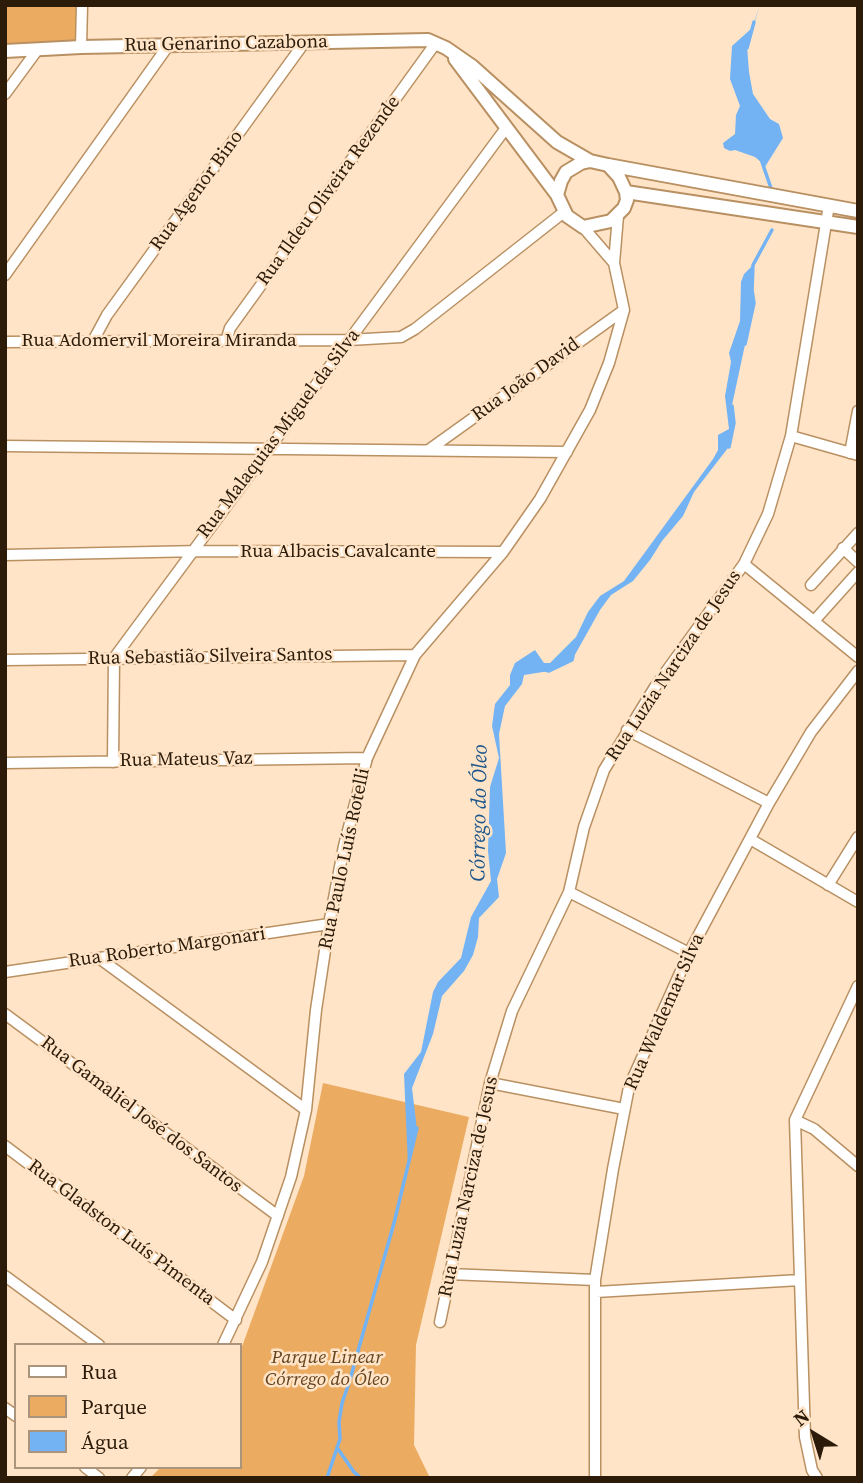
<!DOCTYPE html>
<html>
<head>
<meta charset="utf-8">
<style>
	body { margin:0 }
	#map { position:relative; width:863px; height:1483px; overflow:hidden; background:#ffe4c8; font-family:"Source Serif 4",serif }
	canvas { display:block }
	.frame { position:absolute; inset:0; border:7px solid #2b1b08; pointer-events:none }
	.legend { position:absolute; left:14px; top:1343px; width:228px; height:126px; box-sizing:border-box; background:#ffe4c8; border:2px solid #aa947b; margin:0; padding:9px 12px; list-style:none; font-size:21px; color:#2b1b08 }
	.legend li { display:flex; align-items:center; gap:14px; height:35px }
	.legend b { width:35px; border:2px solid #aa947b }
	.north { position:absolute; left:779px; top:1399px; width:70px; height:70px; -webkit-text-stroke:5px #ffe4c8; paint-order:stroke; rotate:322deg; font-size:19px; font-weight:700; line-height:28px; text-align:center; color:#2b1b08 }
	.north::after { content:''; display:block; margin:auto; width:24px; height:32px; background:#2b1b08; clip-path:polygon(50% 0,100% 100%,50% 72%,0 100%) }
</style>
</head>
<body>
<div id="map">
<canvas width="863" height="1483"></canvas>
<div class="frame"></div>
<ul class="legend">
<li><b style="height:9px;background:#fff"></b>Rua</li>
<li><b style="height:19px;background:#ebac62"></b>Parque</li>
<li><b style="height:19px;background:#73b3f3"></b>Água</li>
</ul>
<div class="north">N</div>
</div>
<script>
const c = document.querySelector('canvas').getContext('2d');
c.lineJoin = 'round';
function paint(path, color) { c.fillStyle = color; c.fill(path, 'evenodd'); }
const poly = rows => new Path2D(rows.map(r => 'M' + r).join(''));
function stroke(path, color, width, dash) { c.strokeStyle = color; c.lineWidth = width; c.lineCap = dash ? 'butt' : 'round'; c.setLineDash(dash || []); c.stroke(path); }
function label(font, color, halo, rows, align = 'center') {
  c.font = font + ' "Source Serif 4",serif'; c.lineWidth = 5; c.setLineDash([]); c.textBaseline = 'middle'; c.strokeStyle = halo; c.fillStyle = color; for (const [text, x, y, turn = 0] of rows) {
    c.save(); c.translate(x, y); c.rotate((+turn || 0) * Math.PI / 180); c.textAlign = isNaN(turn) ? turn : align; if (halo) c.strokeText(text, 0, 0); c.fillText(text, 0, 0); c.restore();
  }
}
paint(poly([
	[5,5,80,5,81,47,5,54],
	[323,1083,469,1117,416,1345,414,1445,430,1478,150,1478,161,1467,240,1467,240,1352,304,1176]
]), '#ebac62');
paint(poly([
	[760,5,747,46,749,72,753,94,770,119,779,124,783,138,763,170,762,163,755,157,735,150,730,151,724,148,723,143,735,134,736,115,740,106,730,79,732,46,752,28],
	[753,265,752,290,754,303,732,405,734,423,731,444,694,492,683,516,662,541,650,560,633,581,611,595,600,610,572,660,549,671,524,675,522,684,505,706,499,734,506,853,497,879,499,897,479,918,478,937,473,955,464,971,442,996,433,1034,412,1088,417,1130,408,1166,404,1074,421,1052,433,992,438,982,461,958,471,917,491,881,488,851,490,787,499,758,492,726,495,704,510,685,510,675,515,663,535,650,544,663,550,663,576,637,588,612,600,596,624,581,713,459,718,450,718,435,729,429,725,396,731,362,729,353,740,321,741,282,744,274]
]), '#73b3f3');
stroke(poly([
	[747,48,754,22],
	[761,159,772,191],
	[745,344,754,303,752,290,753,265,772,230],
	[729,447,734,423,732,406],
	[545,670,549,671,572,660,573,656],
	[338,1449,354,1472,361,1478],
	[327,1478,340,1439,339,1422,342,1403,349,1383,394,1223,417,1128]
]), '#73b3f3', 3.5);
const minor = poly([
	[81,47,82,5],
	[5,94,38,49],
	[583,227,614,263],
	[5,275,168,46],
	[93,341,107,315,304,43],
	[226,341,230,328,435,44],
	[5,342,349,340,401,337,415,329,564,212],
	[791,436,858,455],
	[5,446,567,452],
	[430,449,624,310],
	[850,453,858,411],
	[843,548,858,562],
	[5,555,202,551,503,552],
	[744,564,858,657],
	[811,585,858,533],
	[814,621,858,572],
	[5,660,415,655],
	[627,730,769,803],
	[113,762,114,658,506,128],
	[5,763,367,758],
	[750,839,858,902],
	[828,885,858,837],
	[569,892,689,953],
	[99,958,306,1110],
	[5,972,329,924],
	[5,1014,278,1216],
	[490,1083,624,1109],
	[795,1120,814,1129,858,1166],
	[5,1146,236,1320],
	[449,1274,595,1280],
	[5,1276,99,1345],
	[596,1292,800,1280],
	[440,1322,490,1083,512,1011,569,892,584,827,604,770,655,687,744,564,768,514,791,436,829,205],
	[223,1345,262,1262,291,1177,306,1110,316,1010,329,924,344,846,367,758,415,655,503,552,540,499,590,410,609,363,624,310,614,263,618,216],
	[5,1408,16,1416],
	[85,1467,99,1478],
	[132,1478,141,1467],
	[595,1478,595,1280,613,1169,629,1087,689,953,769,803,811,732,858,671],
	[817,1478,812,1470,805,1437,795,1120,858,986]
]);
const tertiary = poly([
	[5,51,81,47,428,40,446,48,472,66,557,142,590,161],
	[455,59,557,195],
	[590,161,608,165,619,177,626,192,627,200,624,208,611,221,583,227,567,216,557,195,561,181,566,172,581,163,590,161],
	[608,165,858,211],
	[626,192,858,227]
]);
stroke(minor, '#b99062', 13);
stroke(tertiary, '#b99062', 16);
stroke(minor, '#fff', 10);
stroke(tertiary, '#fff', 12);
label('19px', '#2b1b08', '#ffe4c8', [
	["Rua Genarino Cazabona",226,44,-1],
	["Rua Agenor Bino",197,191,-54],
	["Rua Ildeu Oliveira Rezende",329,191,-54],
	["Rua Adomervil Moreira Miranda",159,341],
	["Rua João David",526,380,-36],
	["Rua Malaquias Miguel da Silva",279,434,-53],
	["Rua Albacis Cavalcante",338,552],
	["Rua Sebastião Silveira Santos",210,657,-1],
	["Rua Luzia Narciza de Jesus",674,666,-56],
	["Rua Mateus Vaz",186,760,-1],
	["Rua Paulo Luís Rotelli",345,859,-78],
	["Rua Roberto Margonari",167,948,-8],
	["Rua Waldemar Silva",665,1012,-66],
	["Rua Gamaliel José dos Santos",141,1115,37],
	["Rua Luzia Narciza de Jesus",469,1187,-78],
	["Rua Gladston Luís Pimenta",121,1233,37]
]);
label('italic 19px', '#64441e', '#ffe4c8', [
	["Parque Linear",327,1358],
	["Córrego do Óleo",327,1380]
]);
label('italic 21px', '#1d568a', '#ffe4c8', [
	["Córrego do Óleo",480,813,-89]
]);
</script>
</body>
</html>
